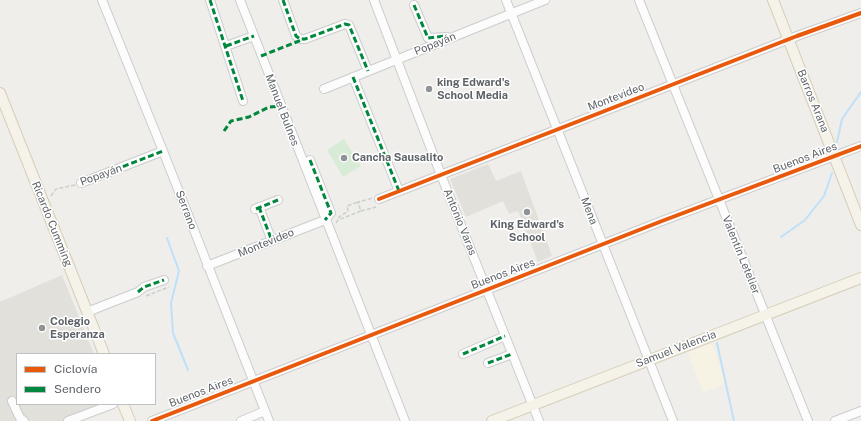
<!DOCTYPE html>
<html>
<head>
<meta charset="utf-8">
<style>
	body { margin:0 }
	#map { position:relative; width:861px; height:421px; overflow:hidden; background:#efeeea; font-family:"Public Sans",sans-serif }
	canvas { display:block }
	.legend { position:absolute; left:16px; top:353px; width:140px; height:52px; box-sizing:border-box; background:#fff; border:1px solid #bfc1c3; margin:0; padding:5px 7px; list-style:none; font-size:12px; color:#5f6368 }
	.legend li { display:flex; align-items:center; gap:8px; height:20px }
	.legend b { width:20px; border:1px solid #bfc1c3 }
</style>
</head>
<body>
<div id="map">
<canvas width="861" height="421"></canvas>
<ul class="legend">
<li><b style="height:5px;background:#e8590c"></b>Ciclovía</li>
<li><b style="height:5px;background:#00873e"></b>Sendero</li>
</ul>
</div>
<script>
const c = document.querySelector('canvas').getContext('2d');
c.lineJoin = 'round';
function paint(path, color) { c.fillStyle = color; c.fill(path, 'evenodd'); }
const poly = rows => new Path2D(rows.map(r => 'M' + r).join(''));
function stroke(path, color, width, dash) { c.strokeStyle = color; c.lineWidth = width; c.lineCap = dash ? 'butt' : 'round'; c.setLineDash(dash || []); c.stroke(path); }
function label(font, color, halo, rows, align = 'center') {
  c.font = font + ' "Public Sans",sans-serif'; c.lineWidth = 3; c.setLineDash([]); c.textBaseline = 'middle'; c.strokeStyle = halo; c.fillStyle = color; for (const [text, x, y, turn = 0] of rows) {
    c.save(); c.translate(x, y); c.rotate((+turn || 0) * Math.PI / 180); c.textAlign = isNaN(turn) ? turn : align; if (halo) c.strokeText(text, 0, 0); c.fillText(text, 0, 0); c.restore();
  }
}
paint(poly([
	[712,343,725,383,703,393,688,353]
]), '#f7f3e4');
paint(poly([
	[488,164,496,181,521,171,552,256,538,262,518,211,509,214,503,201,466,217,450,179],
	[62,275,94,354,17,354,17,404,113,404,75,421,0,421,0,302]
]), '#e2e0da');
paint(poly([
	[344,139,361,166,343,177,327,150]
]), '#d8ebd6');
stroke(poly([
	[837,142,842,119,861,92],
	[781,237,805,220,824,196,832,173],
	[167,238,179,271,171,303,173,333,188,370],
	[717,343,734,421]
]), '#bfe0f9', 2);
const minor = poly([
	[102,0,163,151,269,421],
	[210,0,243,101],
	[240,0,405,421],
	[283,0,296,36,300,39,305,39,345,24,349,25,368,71],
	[374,0,441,175,539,421],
	[506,0,673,421],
	[639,0,808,421],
	[414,5,428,38,447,37],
	[226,46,254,36],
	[353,77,399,191],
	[324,89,545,0],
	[81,183,163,151],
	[379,199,797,36,861,13],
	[259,207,272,241],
	[255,209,278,200],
	[207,266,325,220,331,213,310,160],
	[87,312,138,292,144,287,164,280],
	[463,354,505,336],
	[488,363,512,354],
	[12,401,20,418,24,421],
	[68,421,113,404],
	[152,421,662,221,861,146],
	[241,421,265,411],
	[835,421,861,411]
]);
const major = poly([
	[773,0,861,225],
	[0,93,104,354],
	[123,404,130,421],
	[492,421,861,278]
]);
stroke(minor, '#cbcccc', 10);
stroke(major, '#d7ceb8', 12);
stroke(poly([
	[51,196,56,189,75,185],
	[361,211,376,207],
	[338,218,348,211,347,206,358,202],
	[336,223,338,220,361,211,358,202,373,198],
	[146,296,169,287]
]), '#cacfcc', 1.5, [4, 2]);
stroke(minor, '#fdfcfc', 8);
stroke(major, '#f4f2e9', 10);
stroke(poly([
	[210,0,243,101],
	[283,0,296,36,300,39,305,39,345,24,349,25,368,71],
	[414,5,428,38,446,36,449,39],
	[226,46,254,36],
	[261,56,304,39],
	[353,77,399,191],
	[224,131,231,121,249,117,269,107,281,106],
	[310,160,331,213,325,220],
	[81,183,163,151],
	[259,207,272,241],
	[256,209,278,200],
	[138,292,144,287,164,280],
	[463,354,505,336],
	[488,363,512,354]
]), '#00873e', 3, [6, 3]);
stroke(poly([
	[379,199,797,36,861,13],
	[152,421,662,221,861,146]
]), '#e8590c', 4);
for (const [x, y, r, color] of [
	[429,89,4,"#919496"],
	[344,158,4,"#919496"],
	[527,212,4,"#919496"],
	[42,328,4,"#919496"]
]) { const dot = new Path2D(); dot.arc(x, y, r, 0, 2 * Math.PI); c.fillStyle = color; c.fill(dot); stroke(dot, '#fff', 1.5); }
label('11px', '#5f6368', '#fff', [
	["Popayán",435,44,-22],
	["Montevideo",616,97,-21],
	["Barros Arana",813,101,68],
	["Manuel Bulnes",282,110,69],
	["Buenos Aires",805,158,-21],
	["Popayán",101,175,-20],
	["Serrano",186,210,69],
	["Mena",589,211,69],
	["Antonio Varas",460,222,68],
	["Ricardo Cumming",52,224,68],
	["Montevideo",266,243,-22],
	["Valentín Letelier",741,255,68],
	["Buenos Aires",503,274,-21],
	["Samuel Valencia",676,349,-21],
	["Buenos Aires",201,392,-21]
]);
label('bold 11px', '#5f6368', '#fff', [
	["king Edward's",437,83],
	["School Media",437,96],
	["Cancha Sausalito",352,158],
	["King Edward's",527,225,"center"],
	["School",527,238,"center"],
	["Colegio",50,322],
	["Esperanza",50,335]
], 'left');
</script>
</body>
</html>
